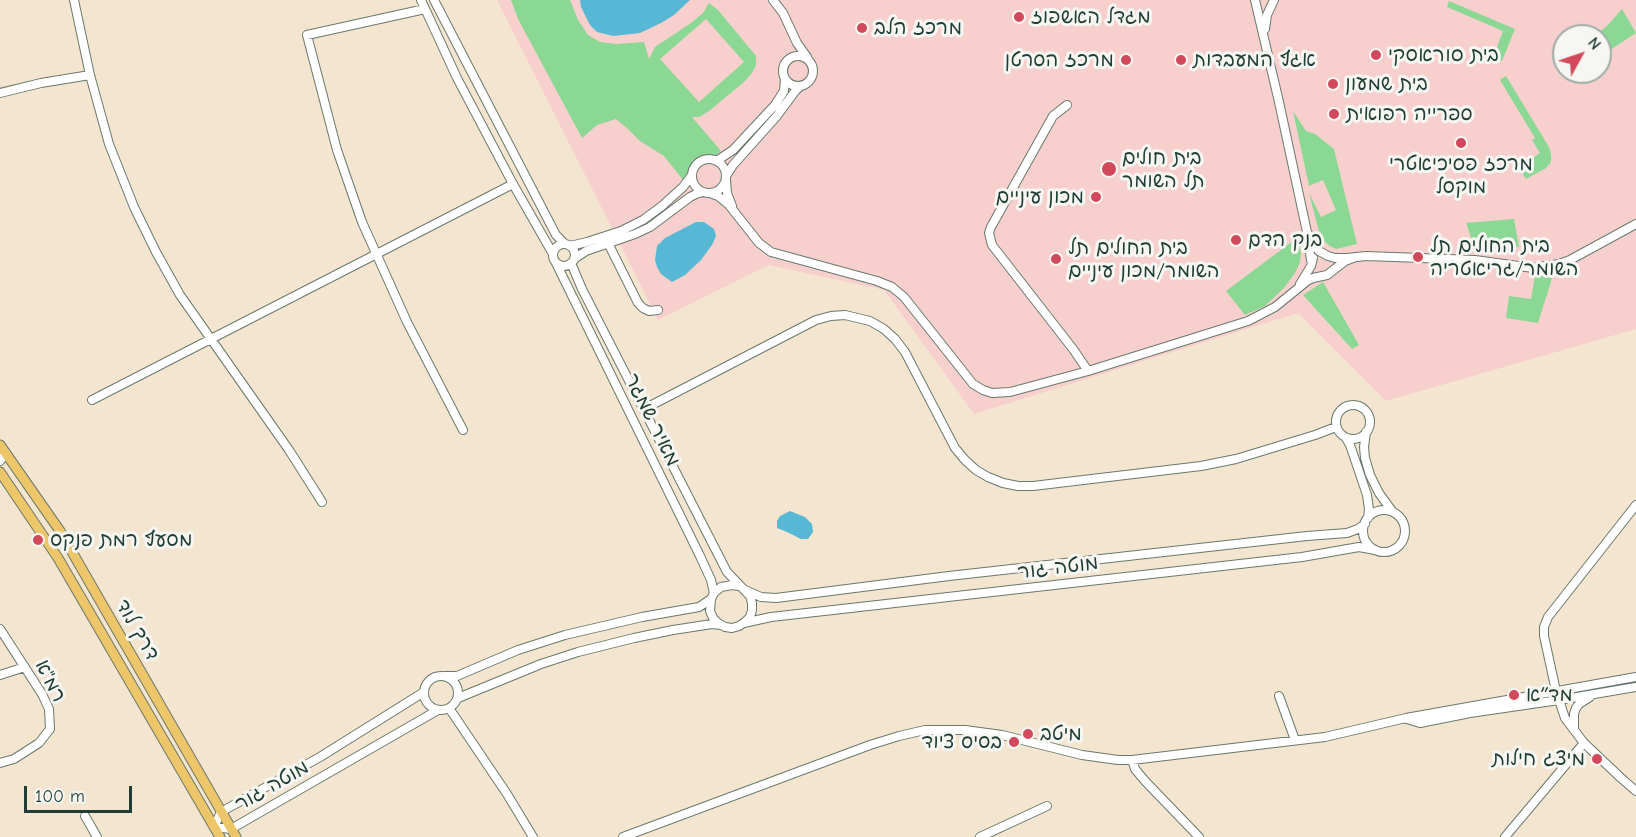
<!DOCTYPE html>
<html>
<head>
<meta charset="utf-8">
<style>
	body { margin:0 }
	#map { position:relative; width:1636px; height:837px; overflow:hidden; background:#f4e5d0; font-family:"Comic Neue",sans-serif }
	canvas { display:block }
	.north { position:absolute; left:1552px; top:24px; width:60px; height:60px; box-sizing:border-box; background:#f6f6f2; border:2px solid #a0aca6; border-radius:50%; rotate:50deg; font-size:16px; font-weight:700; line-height:24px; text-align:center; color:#1f3d34 }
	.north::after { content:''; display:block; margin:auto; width:21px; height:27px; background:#d1495b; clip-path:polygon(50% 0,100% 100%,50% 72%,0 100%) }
	.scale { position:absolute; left:24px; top:786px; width:108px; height:27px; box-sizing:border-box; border:3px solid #1f3d34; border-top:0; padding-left:8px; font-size:18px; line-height:21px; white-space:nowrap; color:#1f3d34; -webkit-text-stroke:4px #f6f6f2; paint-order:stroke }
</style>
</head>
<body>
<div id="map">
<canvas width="1636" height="837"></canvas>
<div class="north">N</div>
<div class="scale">100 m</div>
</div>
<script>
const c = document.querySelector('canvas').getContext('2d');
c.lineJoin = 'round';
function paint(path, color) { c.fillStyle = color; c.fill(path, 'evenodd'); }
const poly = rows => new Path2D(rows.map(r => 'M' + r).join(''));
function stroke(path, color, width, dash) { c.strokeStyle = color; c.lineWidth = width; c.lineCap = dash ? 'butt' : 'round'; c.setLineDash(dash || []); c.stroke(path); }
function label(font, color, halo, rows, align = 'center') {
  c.font = font + ' "Comic Neue","Playpen Sans Hebrew",sans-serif'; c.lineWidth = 6; c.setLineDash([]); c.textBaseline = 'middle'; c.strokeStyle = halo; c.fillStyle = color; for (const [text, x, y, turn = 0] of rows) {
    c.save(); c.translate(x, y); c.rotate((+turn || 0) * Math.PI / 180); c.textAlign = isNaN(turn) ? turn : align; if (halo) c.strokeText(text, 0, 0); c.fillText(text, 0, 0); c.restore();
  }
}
paint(poly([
	[497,0,1636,0,1636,329,1386,401,1298,313,974,414,884,290,769,265,658,320],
	[1564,36,1600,36,1600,72,1564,72]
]), '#f7d0cd');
paint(poly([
	[511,0,570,0,578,20,588,35,600,42,616,44,644,42,649,59,655,47,691,23,703,13,709,3,718,10,756,56,756,65,752,73,745,81,709,111,699,117,692,117,721,151,683,180,664,156,640,141,628,129,616,119,597,125,582,138,518,19],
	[706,19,744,62,699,102,660,59],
	[1449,1,1515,29,1502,61,1493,57,1503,31,1447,7],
	[1622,9,1636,33,1607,52,1600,43,1600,36,1595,36,1608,25],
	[1506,76,1549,147,1551,155,1551,162,1546,168,1526,179,1519,167,1540,153,1532,140,1535,138,1500,80],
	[1293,111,1306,131,1315,134,1334,149,1357,244,1336,249,1330,246,1321,239,1309,193,1321,217,1336,210,1323,180,1309,186],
	[1514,219,1519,247,1472,240,1466,223],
	[1297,238,1301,253,1300,262,1295,273,1284,288,1265,306,1245,315,1226,291],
	[1554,272,1538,323,1506,318,1509,296,1531,299,1535,276],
	[1323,282,1359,345,1352,349,1303,295]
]), '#8bd794');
paint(poly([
	[580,0,690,0,674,15,661,23,640,33,613,36,597,32,590,25,581,7],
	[696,222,704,222,714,229,716,236,712,245,701,260,685,275,672,282,661,274,657,267,655,260,657,246,665,238],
	[790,511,805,517,812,524,813,532,808,539,801,539,787,532,777,528,777,521,780,516]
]), '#56b8d4');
const minor = poly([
	[74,0,90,75,109,144,134,207,156,252,180,295,289,450,322,502],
	[421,0,457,78,513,184,553,254],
	[434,0,556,235,565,244],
	[773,0,783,13,797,43,807,57],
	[1255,0,1279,102,1307,232,1311,260],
	[425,9,307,35,337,150,362,222,407,322,463,430],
	[1265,29,1267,15,1274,0],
	'783 71a15 15 0 1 1 30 0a15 15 0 1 1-30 0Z',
	[0,93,41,83,90,75],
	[1067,105,1053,116,991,227,989,233,992,245,1073,349,1088,371],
	'692 176a17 17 0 1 1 34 0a17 17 0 1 1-34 0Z',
	[714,160,718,160,733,150,775,105,784,91,785,79],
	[726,176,733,165,776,117,796,90,801,86],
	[726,180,727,193,732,206],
	[710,193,718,196,729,205,759,243,771,252,877,281,892,287,904,297,973,384,983,390,992,393,1010,392,1088,371,1248,321,1275,307,1307,281,1313,278,1327,275,1345,261,1356,257],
	[1307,232,1315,246,1319,251,1328,256,1335,258,1347,258,1366,256,1475,260,1533,268,1559,264,1570,260,1636,224],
	[608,243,638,303,643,308,649,311,658,310],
	'553 255a11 11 0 1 1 22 0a11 11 0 1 1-22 0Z',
	[570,246,587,242,621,231,643,220,662,206,683,187,692,175],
	[574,259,586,251,635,234,650,227,690,197,696,194,703,192],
	[556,263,700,556,711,580,714,593],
	[571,263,582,289,727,572,750,596,752,603,752,610,750,617,745,622,739,626,732,628,725,627,718,623,713,618,710,611,711,599,714,593,721,587,732,585,739,586],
	[1300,284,1311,266,1313,258],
	[92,400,513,184],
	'1336 422a17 17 0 1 1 34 0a17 17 0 1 1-34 0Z',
	[644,409,816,320,831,316,845,315,870,321,884,329,895,339,905,352,955,448,965,460,976,470,988,477,1003,483,1018,486,1033,486,1201,466,1236,459,1315,435,1336,427],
	[1366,432,1364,447,1365,458,1370,475,1379,493,1392,511],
	[1346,438,1350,445,1367,495,1369,509,1368,518],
	[0,461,6,453],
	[1636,505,1548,617,1544,627,1544,636,1556,691,1565,718,1584,743,1621,778,1636,791],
	'1363 531a21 21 0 1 1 42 0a21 21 0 1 1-42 0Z',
	[745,590,761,597,776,598,949,576,1307,536,1347,533,1358,529,1365,524],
	[744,623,771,617,1302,557,1359,547,1375,550],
	[0,629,42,694,49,709,50,729,39,743,14,759,0,763],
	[0,675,25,667],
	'424 693a17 17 0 1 1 34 0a17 17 0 1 1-34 0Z',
	[445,676,457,676,518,650,565,635,642,617,699,607,711,599],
	[424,692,320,757,221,812,214,827,231,829,438,710],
	[1279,696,1295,740],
	[458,698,541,664,578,652,634,638,673,630,712,624,721,625],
	[449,708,507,794,533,837],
	[1407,719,1420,723,1470,713,1559,700,1636,687],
	[1574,730,1574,714,1576,708,1579,704,1590,697],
	[1132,760,1135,769,1145,781,1199,837],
	[85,816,97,837],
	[623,837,870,745,899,736,925,730,965,730,1002,735,1082,755,1118,760,1132,760,1325,737,1406,718,1636,677],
	[980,837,1047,806],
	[1505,837,1584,743]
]);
const major = poly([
	[0,445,60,531,236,837],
	[0,472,58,558,220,837]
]);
stroke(minor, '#6a786b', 10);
stroke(major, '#6a786b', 11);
stroke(minor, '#fff', 8);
stroke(major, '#ecc669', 9);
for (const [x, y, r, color] of [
	[1019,17,6,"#d1495b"],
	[862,28,6,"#d1495b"],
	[1376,55,6,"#d1495b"],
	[1126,60,6,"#d1495b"],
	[1181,60,6,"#d1495b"],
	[1333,84,6,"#d1495b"],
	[1334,114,6,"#d1495b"],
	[1461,143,6,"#d1495b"],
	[1109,169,8,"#d1495b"],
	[1096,197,6,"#d1495b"],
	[1236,240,6,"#d1495b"],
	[1418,257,6,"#d1495b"],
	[1056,259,6,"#d1495b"],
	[38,540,6,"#d1495b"],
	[1514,695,6,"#d1495b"],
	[1028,734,6,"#d1495b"],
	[1014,742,6,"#d1495b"],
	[1597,759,6,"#d1495b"]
]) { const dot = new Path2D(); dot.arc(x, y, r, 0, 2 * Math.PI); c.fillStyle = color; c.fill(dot); stroke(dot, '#f6f6f2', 2); }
label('20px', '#1f3d34', '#f6f6f2', [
	["מגדל האשפוז",1031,17],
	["מרכז הלב",874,28],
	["בית סוראסקי",1388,55],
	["מרכז הסרטן",1114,60,"right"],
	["אגף המעבדות",1193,60],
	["בית שמעון",1345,84],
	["ספרייה רפואית",1346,114],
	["בית חולים",1122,158],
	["תל השומר",1122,181],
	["מרכז פסיכיאטרי",1461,164,"center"],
	["מוקסל",1461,187,"center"],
	["מכון עיניים",1084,197,"right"],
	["בנק הדם",1248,240],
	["בית החולים תל",1430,246],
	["השומר/גריאטריה",1430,269],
	["בית החולים תל",1068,248],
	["השומר/מכון עיניים",1068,271],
	["מסעף רמת פנקס",50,540],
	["מד״א",1526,695],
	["מיטב",1040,734],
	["בסיס ציוד",1002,742,"right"],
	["מיצג חילות",1585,759,"right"]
], 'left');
label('20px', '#1f3d34', '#f6f6f2', [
	["מאיר שמגר",652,420,64],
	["מוטה גור",1058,568,-7],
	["דרך לוד",137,630,60],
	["רמ\"א",50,681,63],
	["מוטה גור",272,786,-30]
]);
</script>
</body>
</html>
